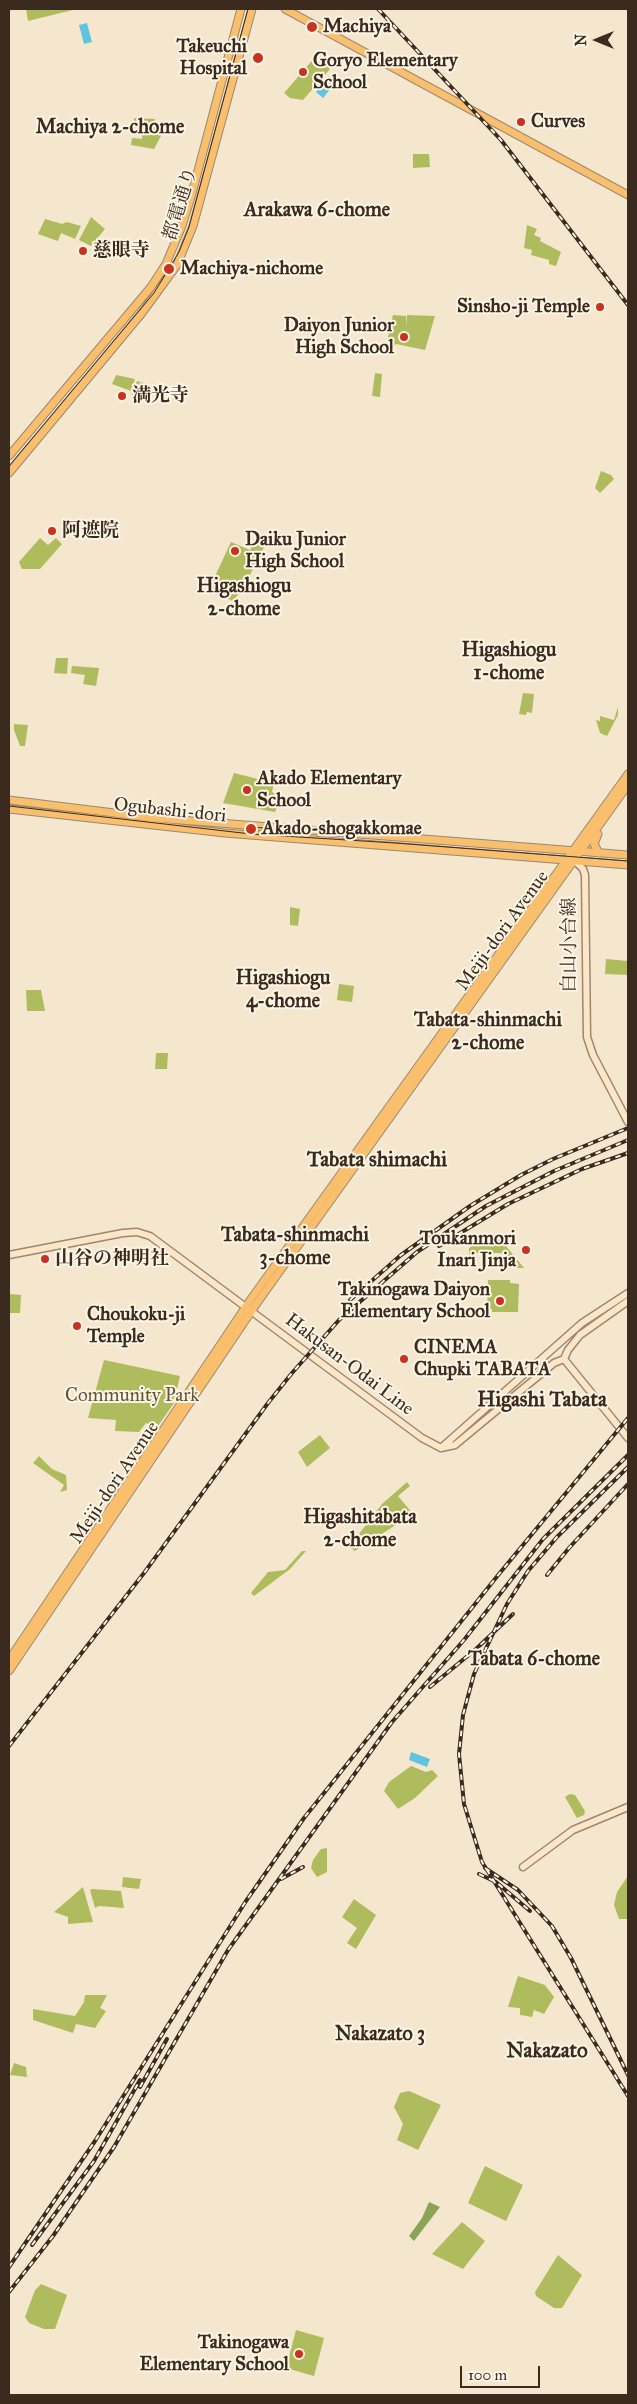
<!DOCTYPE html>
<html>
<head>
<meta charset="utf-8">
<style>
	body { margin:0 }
	#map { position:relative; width:637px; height:2404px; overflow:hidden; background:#f5e7ce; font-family:"IM FELL Great Primer",serif }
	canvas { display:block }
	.frame { position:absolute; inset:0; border:10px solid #3b2a1e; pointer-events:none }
	.north { position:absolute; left:572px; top:15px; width:50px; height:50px; -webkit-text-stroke:4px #fcf5e5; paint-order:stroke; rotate:270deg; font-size:14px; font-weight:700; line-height:20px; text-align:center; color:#3b2a1e }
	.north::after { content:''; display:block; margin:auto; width:18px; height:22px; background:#3b2a1e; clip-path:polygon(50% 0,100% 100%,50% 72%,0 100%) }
	.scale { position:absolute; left:460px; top:2366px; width:80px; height:22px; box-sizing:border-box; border:2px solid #3b2a1e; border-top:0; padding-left:6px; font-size:15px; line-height:18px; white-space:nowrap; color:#3b2a1e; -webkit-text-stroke:4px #fcf5e5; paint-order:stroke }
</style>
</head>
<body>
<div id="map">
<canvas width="637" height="2404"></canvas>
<div class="frame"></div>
<div class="north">N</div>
<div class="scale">100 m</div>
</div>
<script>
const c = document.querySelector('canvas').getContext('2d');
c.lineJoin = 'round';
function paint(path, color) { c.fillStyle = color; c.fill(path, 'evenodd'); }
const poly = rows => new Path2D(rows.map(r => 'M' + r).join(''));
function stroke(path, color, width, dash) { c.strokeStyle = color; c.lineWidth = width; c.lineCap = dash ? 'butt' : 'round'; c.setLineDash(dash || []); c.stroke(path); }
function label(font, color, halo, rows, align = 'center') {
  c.font = font + ' "IM FELL Great Primer","Noto Serif JP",serif'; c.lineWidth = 4; c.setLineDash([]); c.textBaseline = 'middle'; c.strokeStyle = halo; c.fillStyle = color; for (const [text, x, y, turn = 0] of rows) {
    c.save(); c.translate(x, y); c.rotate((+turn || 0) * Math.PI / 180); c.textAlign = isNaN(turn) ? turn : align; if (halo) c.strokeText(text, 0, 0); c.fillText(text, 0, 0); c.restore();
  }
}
paint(poly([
	[26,9,77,9,28,21],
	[316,56,330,69,303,100,290,98,284,93],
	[134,118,155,119,155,131,162,134,154,149,131,145,132,138,142,139,142,129,133,128],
	[413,154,429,154,430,167,413,168],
	[91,217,105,229,91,246,79,240],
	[45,219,62,224,67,222,81,226,75,239,61,233,58,241,38,234],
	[527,225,537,229,534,235,541,238,540,241,561,252,556,266,549,264,549,260,531,255,532,250,524,248],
	[393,315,406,316,406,327,407,315,435,316,425,350,396,344,393,347,386,346],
	[375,373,382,374,380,397,372,396],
	[116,375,135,379,131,391,112,384],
	[137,381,152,386,144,402,131,397],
	[601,471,611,475,614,479,600,493,595,488],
	[40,538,48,545,56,538,62,544,40,569,22,569,19,562],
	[255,540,265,545,244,587,233,601,208,591,231,542,250,550],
	[56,658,68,658,67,674,54,673],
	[72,666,99,668,96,686,83,684,85,675,71,673],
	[523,693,534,694,532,713,527,712,526,715,519,714],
	[618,707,618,715,607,736,600,733,596,720,600,721,600,716,614,720],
	[14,724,28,725,25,746,20,746,14,730],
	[234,773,274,783,272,792,281,796,275,812,223,803],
	[290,907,300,909,298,926,290,925],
	[606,959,628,961,628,975,605,974],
	[339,984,354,986,352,1002,337,1000],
	[26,990,41,990,45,1011,27,1011],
	[156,1053,168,1053,167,1069,155,1069],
	[492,1234,496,1234,524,1268,514,1268,514,1260,501,1253,474,1253,473,1266,469,1266,469,1248],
	[488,1280,510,1280,510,1283,519,1284,518,1312,492,1312,492,1309,487,1309],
	[11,1294,21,1295,20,1313,9,1313,9,1296],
	[104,1360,180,1376,174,1403,156,1429,146,1423,139,1432,115,1431,116,1420,88,1418],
	[320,1435,330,1448,307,1467,298,1452],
	[39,1456,52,1469,66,1475,67,1490,60,1492,64,1485,33,1463],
	[407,1482,410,1486,398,1496,413,1514,355,1551,349,1547,382,1504],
	[302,1551,306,1551,290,1569,254,1596,251,1593,268,1572,285,1570],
	[411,1766,426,1772,432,1770,438,1776,415,1798,398,1809,384,1791,389,1782],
	[570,1794,575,1795,585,1811,584,1815,577,1818,565,1797],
	[327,1848,327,1872,317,1877,311,1868,313,1860,321,1849],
	[628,1876,628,1919,619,1919,614,1905,617,1892],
	[123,1877,141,1879,139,1889,122,1887],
	[83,1887,93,1922,68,1924,68,1917,54,1912],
	[92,1889,121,1891,124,1908,99,1906,95,1908,90,1890],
	[354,1899,376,1915,356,1949,347,1943,357,1928,342,1917],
	[518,1976,545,1985,554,1997,544,2014,534,2010,532,2017,520,2015,520,2008,508,2007],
	[85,1995,107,1995,100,2008,106,2011,95,2028,76,2024,73,2033,33,2020,33,2009,75,2016,84,2002],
	[14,2063,26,2067,27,2077,10,2075],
	[409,2091,441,2105,418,2150,397,2140,403,2124,394,2107,400,2093],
	[485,2166,523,2185,506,2221,468,2203],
	[462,2222,485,2241,463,2269,432,2254],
	[558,2255,582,2275,562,2308,554,2308,536,2296,535,2292],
	[41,2284,67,2295,55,2329,44,2329,29,2323,25,2317,35,2290],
	[296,2330,324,2338,314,2376,286,2368]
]), '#afbc5e');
paint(poly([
	[429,2202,440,2207,414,2241,409,2236,422,2218]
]), '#8ba455');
paint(poly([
	[87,23,92,42,84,44,79,25],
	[329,76,336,82,323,98,316,92],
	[411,1752,430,1759,427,1767,409,1760]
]), '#5fc4dd');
const secondary = poly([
	[574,860,583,869,585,875,587,1037,593,1055,628,1122],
	[9,1255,123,1233,137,1232,150,1236,422,1438,441,1448,455,1445,554,1363,564,1359],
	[564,1359,628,1438],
	[564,1359,568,1350,580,1335,628,1301],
	[441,1448,582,1323,628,1293],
	[523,1867,573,1830,628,1807]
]);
const primary = poly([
	[285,9,628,195],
	[9,456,151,287,166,264,182,226,191,197,241,9],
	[9,473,142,313,177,265,193,226,252,9],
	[9,800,155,818,628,855],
	[9,809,225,833,628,865],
	[598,834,594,844,599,853],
	[9,1660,251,1299,628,774],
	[9,1671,257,1303,628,785]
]);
stroke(secondary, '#988876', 9);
stroke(primary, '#988876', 9);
stroke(secondary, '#fde5c5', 6);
stroke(primary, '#f9bf6d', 7);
stroke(poly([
	[9,466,154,293,179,252,189,227,248,9],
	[9,806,251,834,395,843,628,861],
	[250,827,292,830]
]), '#3b2a1e', 1);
const rail = poly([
	[378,9,501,140,628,305],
	[439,1246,508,1204,582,1169,628,1153],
	[350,1300,401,1255,470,1206,521,1175,553,1159,628,1128],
	[628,1467,557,1537,528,1571,507,1604,474,1674,463,1715,459,1754,464,1804,482,1862,628,2096],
	[547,1575,569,1548,628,1484],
	[430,1687,476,1649,513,1614],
	[9,1746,144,1573,268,1403,292,1373,339,1320,417,1252,486,1206,554,1171,628,1140],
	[485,1868,518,1890,552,1926,571,1958,628,2075],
	[479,1874,496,1882,530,1911],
	[281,1879,303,1867],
	[140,2087,167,2039],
	[32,2245,94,2161,140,2080],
	[9,2267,95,2141,246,1901,304,1818,499,1574,628,1418],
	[9,2292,53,2236,114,2147,228,1950,392,1722,464,1640,543,1539,628,1455]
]);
stroke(rail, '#3b2a1e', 4);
stroke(rail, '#fcf5e5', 2, [5.5]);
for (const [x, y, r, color] of [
	[312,27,6,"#c8321e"],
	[258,58,6,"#c8321e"],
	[303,72,5,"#c8321e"],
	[521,122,5,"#c8321e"],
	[83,251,5,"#c8321e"],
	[169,269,6,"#c8321e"],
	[600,307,5,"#c8321e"],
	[404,337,5,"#c8321e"],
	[122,396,5,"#c8321e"],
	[52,531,5,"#c8321e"],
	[235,551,5,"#c8321e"],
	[247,790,5,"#c8321e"],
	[251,829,6,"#c8321e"],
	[526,1250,5,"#c8321e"],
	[45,1259,5,"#c8321e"],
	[500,1301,5,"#c8321e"],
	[77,1326,5,"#c8321e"],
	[404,1359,5,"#c8321e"],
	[299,2354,5,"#c8321e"]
]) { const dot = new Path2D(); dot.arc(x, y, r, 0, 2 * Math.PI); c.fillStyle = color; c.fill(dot); stroke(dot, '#fcf5e5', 2); }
label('bold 19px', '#3b2a1e', '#fcf5e5', [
	["Machiya",323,27],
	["Takeuchi",247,47,"right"],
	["Hospital",247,69,"right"],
	["Goryo Elementary",313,61],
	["School",313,83],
	["Curves",531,122],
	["慈眼寺",93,251],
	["Machiya-nichome",180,269],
	["Sinsho-ji Temple",590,307,"right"],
	["Daiyon Junior",394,326,"right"],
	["High School",394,348,"right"],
	["満光寺",132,396],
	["阿遮院",62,531],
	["Daiku Junior",245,540],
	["High School",245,562],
	["Akado Elementary",257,779],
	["School",257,801],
	["Akado-shogakkomae",262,829],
	["Toukanmori",516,1239,"right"],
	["Inari Jinja",516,1261,"right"],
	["山谷の神明社",55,1259],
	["Takinogawa Daiyon",490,1290,"right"],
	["Elementary School",490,1312,"right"],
	["Choukoku-ji",87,1315],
	["Temple",87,1337],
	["CINEMA",414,1348],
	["Chupki TABATA",414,1370],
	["Takinogawa",289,2343,"right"],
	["Elementary School",289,2365,"right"]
], 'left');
label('19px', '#3b2a1e', '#fcf5e5', [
	["都電通り",181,204,-73],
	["Ogubashi-dori",170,811,6],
	["Meiji-dori Avenue",503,931,-54],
	["白山小台線",570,945,-90],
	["Hakusan-Odai Line",349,1365,37],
	["Meiji-dori Avenue",115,1483,-56]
]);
label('19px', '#5e5631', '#fcf5e5', [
	["Community Park",132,1396]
]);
label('bold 20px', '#3b2a1e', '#fcf5e5', [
	["Machiya 2-chome",110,128],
	["Arakawa 6-chome",317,211],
	["Higashiogu",244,587],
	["2-chome",244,610],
	["Higashiogu",509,651],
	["1-chome",509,674],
	["Higashiogu",283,979],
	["4-chome",283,1002],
	["Tabata-shinmachi",488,1021],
	["2-chome",488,1044],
	["Tabata-shinmachi",295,1236],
	["3-chome",295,1259],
	["Higashitabata",360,1518],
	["2-chome",360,1541],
	["Tabata 6-chome",534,1660],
	["Nakazato 3",380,2035]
]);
label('bold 21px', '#3b2a1e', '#fcf5e5', [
	["Tabata shimachi",377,1161],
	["Higashi Tabata",542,1401],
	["Nakazato",547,2052]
]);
</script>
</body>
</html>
